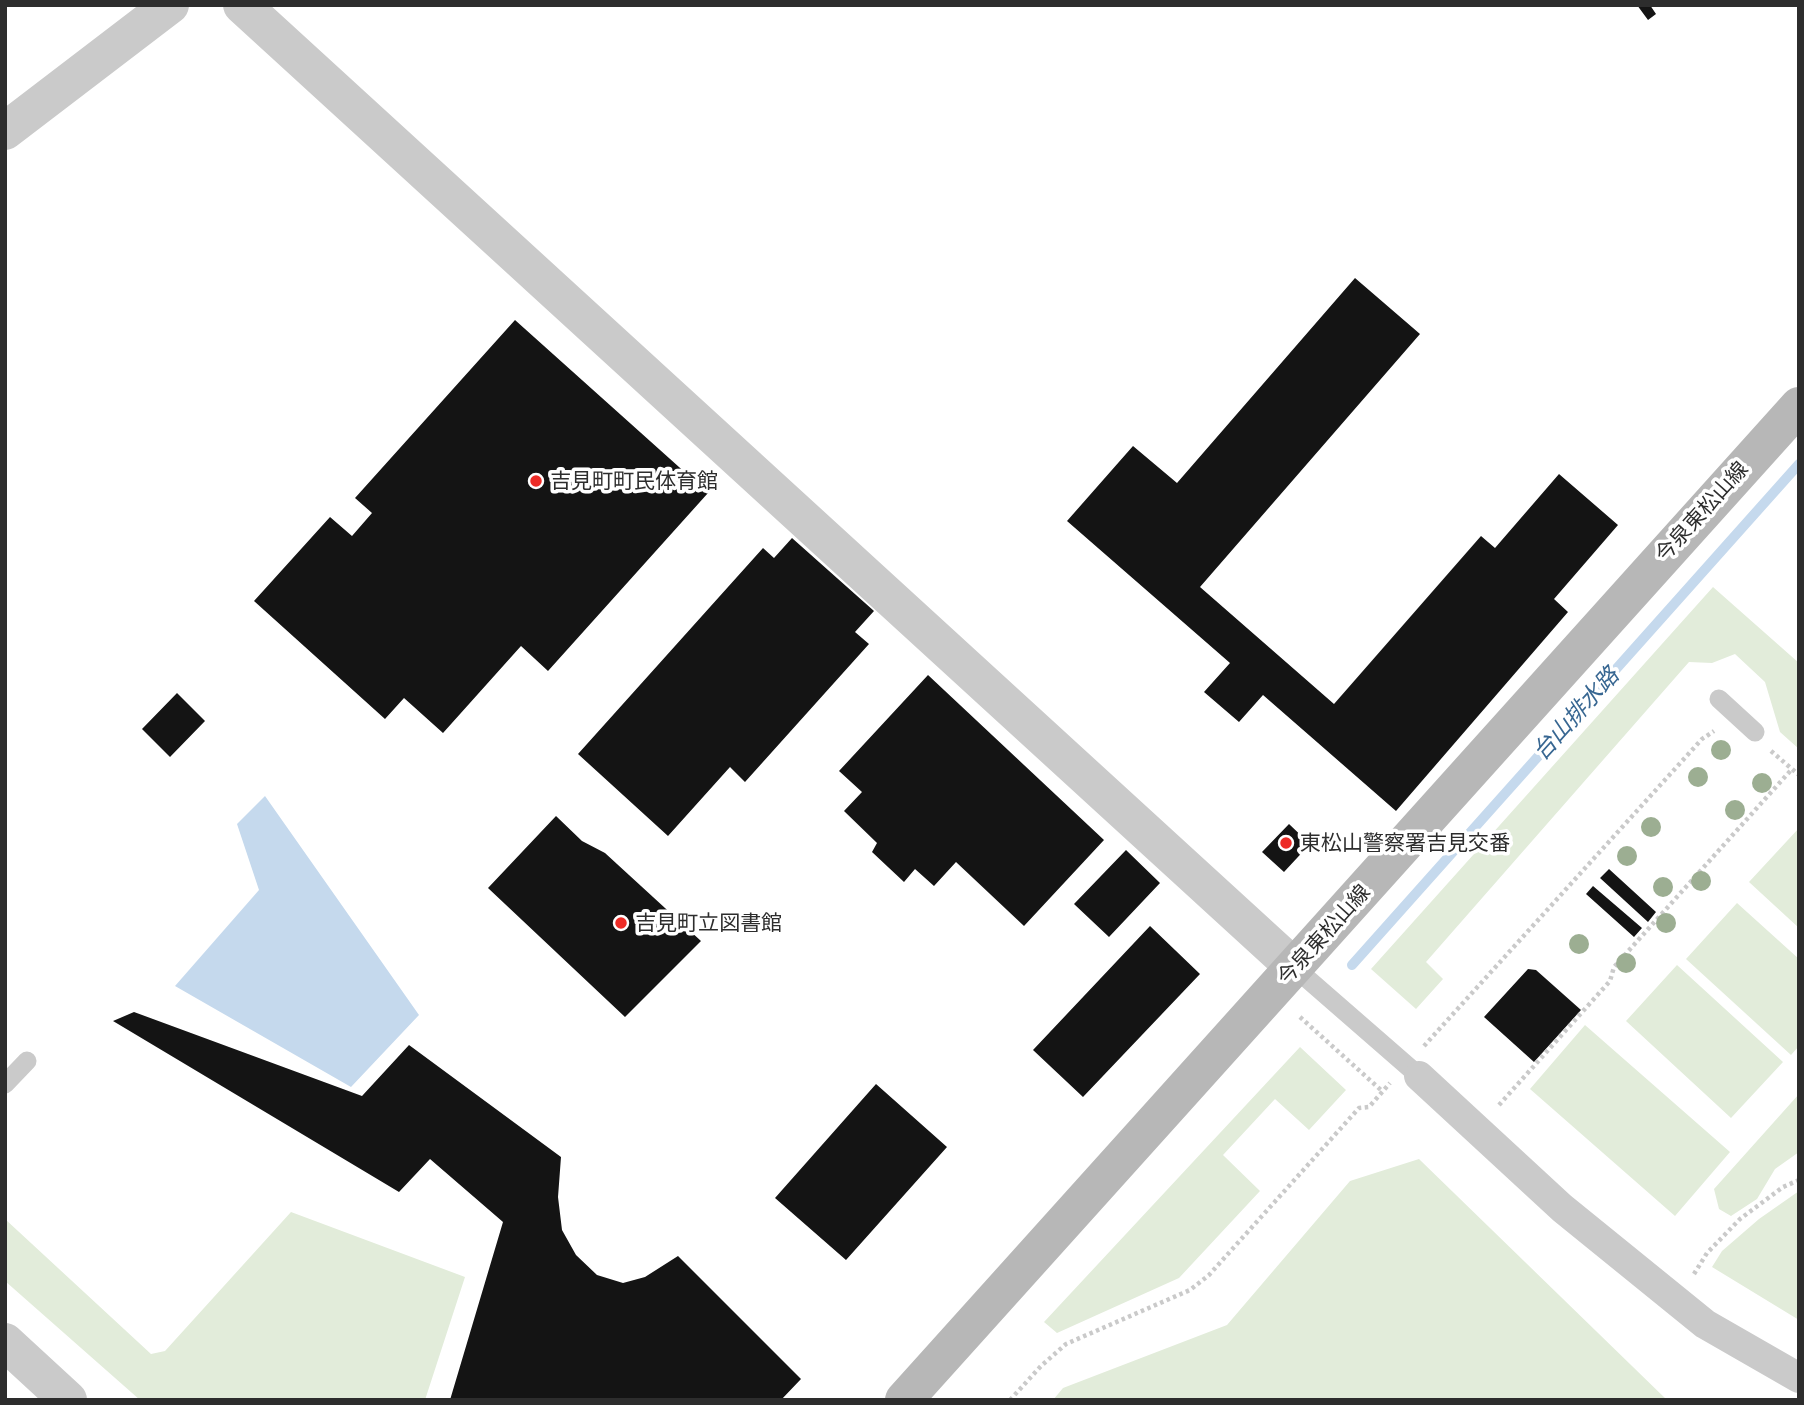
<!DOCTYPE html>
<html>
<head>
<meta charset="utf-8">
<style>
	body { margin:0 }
	#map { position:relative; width:1804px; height:1405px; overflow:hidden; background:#fff; font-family:"Golos Text",sans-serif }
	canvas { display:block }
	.frame { position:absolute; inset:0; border:7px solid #2d2d2d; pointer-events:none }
</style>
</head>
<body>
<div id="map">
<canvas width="1804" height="1405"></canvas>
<div class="frame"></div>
</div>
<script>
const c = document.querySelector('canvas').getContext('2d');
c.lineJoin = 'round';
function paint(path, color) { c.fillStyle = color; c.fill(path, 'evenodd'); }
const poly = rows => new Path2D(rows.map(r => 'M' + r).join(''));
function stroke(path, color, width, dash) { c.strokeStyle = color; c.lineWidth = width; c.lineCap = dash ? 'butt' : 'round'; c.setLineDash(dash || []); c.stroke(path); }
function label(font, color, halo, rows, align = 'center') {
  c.font = font + ' "Golos Text","Noto Sans JP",sans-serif'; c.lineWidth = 7; c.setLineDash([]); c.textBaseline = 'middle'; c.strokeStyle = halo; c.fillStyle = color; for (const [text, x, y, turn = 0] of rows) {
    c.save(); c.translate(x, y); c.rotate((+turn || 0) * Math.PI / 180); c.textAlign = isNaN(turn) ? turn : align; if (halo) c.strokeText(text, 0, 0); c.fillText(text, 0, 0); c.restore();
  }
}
paint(poly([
	[1713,587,1799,663,1799,749,1780,732,1765,682,1735,654,1712,663,1689,662,1426,962,1443,979,1416,1009,1371,969],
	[1799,828,1799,928,1749,882],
	[1737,903,1799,959,1799,1046,1791,1055,1686,959],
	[1677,965,1783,1062,1731,1118,1626,1021],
	[1585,1025,1730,1152,1675,1216,1530,1089],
	[1300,1047,1346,1090,1309,1130,1275,1099,1223,1155,1260,1191,1179,1278,1057,1333,1044,1322],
	[1799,1094,1799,1152,1775,1169,1757,1199,1731,1216,1719,1209,1714,1189],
	[1419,1159,1667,1400,1053,1400,1063,1388,1227,1325,1350,1181],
	[1799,1191,1799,1320,1712,1267,1722,1251,1759,1219],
	[291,1212,465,1277,425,1400,140,1400,5,1281,5,1219,151,1354,165,1351]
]), '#e2ecda');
paint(poly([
	[265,796,419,1015,351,1087,175,986,259,890,237,824]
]), '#c5d9ed');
stroke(poly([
	[1352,965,1799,464]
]), '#c5d9ed', 10);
paint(poly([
	[1637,5,1650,5,1656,14,1648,20],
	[1355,278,1420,334,1200,587,1334,704,1481,536,1495,548,1559,474,1618,525,1554,599,1568,612,1396,811,1263,695,1239,722,1204,692,1230,663,1067,521,1133,446,1177,483],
	[515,320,708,493,548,671,521,646,443,733,404,698,385,719,254,601,330,517,352,536,372,513,355,498],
	[792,538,874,611,855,632,869,644,745,782,730,767,668,836,578,754,763,548,774,558],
	[928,675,1104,840,1024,926,956,862,934,886,915,869,904,882,872,852,877,843,844,811,862,792,839,771],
	[177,693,205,721,170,757,142,729],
	[556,816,582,841,605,853,701,941,625,1017,488,888],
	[1289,824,1310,844,1284,872,1262,852],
	[1126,850,1160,883,1109,937,1074,904],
	[1609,869,1656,912,1648,922,1600,878],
	[1593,886,1642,928,1634,937,1586,894],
	[1150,926,1200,974,1083,1097,1033,1050],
	[1528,969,1536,970,1581,1010,1534,1062,1484,1017],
	[134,1012,362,1096,409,1045,561,1157,558,1197,562,1230,576,1255,597,1275,623,1283,645,1277,678,1256,801,1379,781,1400,450,1400,503,1222,430,1159,399,1192,113,1021],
	[876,1084,947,1147,846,1260,775,1198]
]), '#141414');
stroke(poly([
	[1771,751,1799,775],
	[1300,1017,1382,1091],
	[1424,1046,1702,739,1714,731],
	[1499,1105,1610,981,1614,967,1792,769],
	[1694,1274,1707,1253,1740,1219,1783,1187,1799,1180],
	[1010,1400,1041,1366,1066,1344,1190,1290,1209,1275,1359,1108,1369,1107,1390,1083]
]), '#cacaca', 4.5, [3.5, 3.5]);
stroke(poly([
	[1719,699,1755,732],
	[1295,968,1419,1076],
	[5,1084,27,1061]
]), '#cacaca', 19);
stroke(poly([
	[1419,1076,1562,1208,1705,1324,1799,1378]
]), '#cacaca', 30);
stroke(poly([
	[242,5,1295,968]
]), '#cacaca', 38);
stroke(poly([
	[5,131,170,5],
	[5,1342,68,1400]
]), '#cacaca', 38);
stroke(poly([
	[904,1400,1799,406]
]), '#b7b7b7', 38);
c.fillStyle = '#9cae92';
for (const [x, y] of [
	[1721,750],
	[1698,777],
	[1762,783],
	[1735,810],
	[1651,827],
	[1627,856],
	[1701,881],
	[1663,887],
	[1666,923],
	[1579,944],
	[1626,963]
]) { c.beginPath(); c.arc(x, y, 10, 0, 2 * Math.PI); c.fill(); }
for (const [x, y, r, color] of [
	[536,481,7,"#ed2b26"],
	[1286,843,7,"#ed2b26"],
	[621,923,7,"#ed2b26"]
]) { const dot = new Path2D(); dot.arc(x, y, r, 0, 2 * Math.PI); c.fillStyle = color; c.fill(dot); stroke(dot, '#fff', 2.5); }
label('21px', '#2d2d2d', '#fff', [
	["吉見町町民体育館",550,481],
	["東松山警察署吉見交番",1300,843],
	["吉見町立図書館",635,923]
], 'left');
label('21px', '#2d2d2d', '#fff', [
	["今泉東松山線",1702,512,-48],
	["今泉東松山線",1324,935,-48]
]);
label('italic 23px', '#386792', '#fff', [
	["台山排水路",1576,714,-48]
]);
</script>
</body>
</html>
